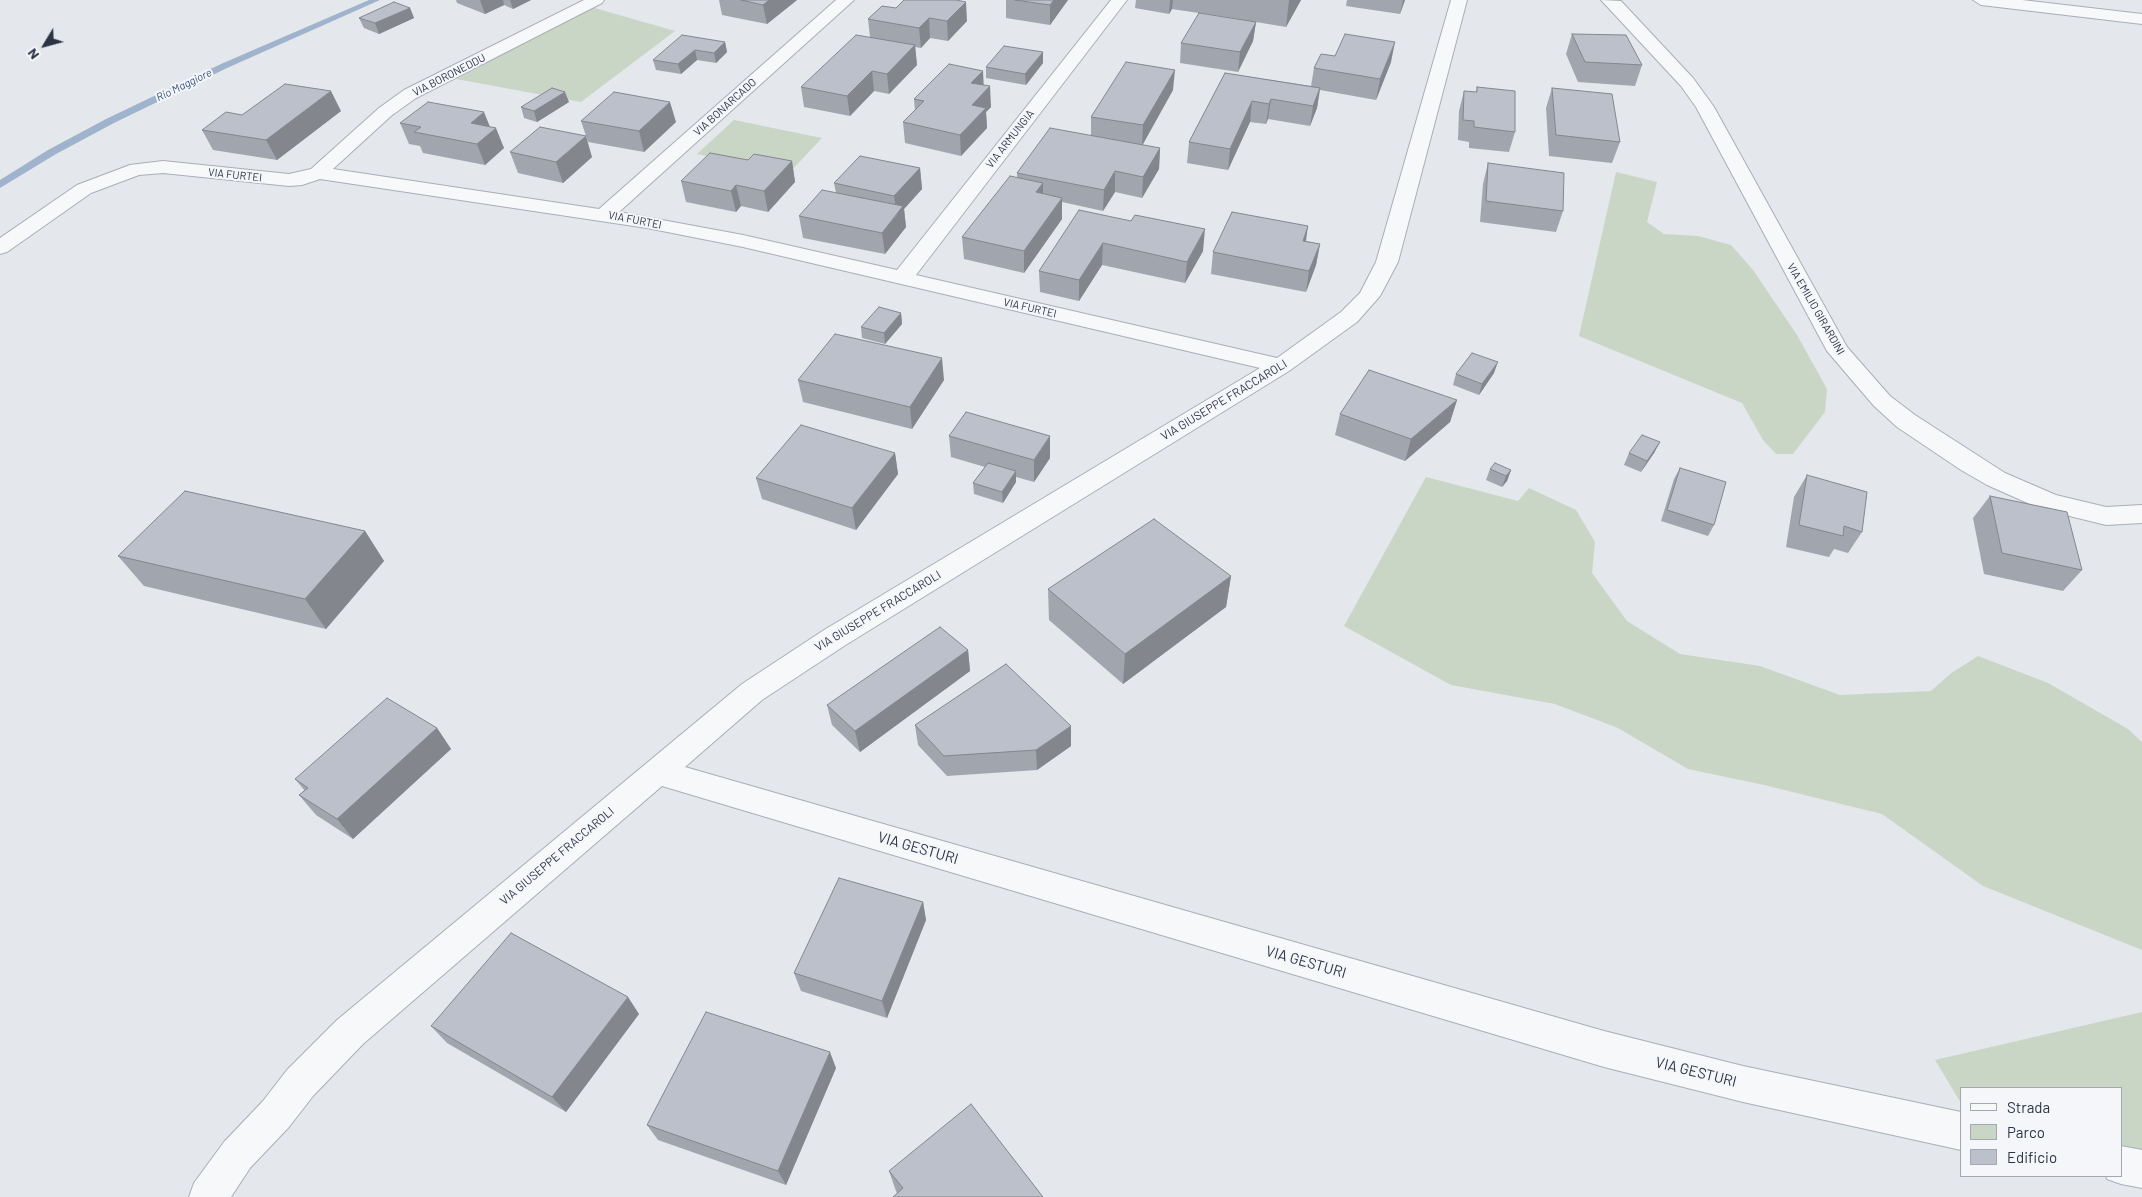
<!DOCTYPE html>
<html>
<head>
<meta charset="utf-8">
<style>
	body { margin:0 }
	#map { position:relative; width:2142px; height:1197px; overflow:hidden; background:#e4e7ec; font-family:Barlow,sans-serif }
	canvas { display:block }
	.legend { position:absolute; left:1960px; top:1087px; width:162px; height:90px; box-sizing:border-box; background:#f4f6f9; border:1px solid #a4a8b1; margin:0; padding:6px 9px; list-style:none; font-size:15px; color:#2b3445 }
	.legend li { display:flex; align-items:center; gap:10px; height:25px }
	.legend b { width:25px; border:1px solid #a4a8b1 }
	.north { position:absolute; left:20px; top:20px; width:50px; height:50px; -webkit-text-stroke:4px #f4f6f9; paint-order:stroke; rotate:233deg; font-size:14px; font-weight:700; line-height:20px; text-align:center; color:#2b3445 }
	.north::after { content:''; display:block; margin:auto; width:18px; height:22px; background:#2b3445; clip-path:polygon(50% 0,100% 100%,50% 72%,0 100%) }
</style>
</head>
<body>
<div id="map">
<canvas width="2142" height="1197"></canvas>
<ul class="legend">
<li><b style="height:6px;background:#f7f8fa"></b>Strada</li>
<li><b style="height:14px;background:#c9d6c5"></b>Parco</li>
<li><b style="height:14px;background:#bbc0ca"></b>Edificio</li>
</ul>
<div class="north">N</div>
</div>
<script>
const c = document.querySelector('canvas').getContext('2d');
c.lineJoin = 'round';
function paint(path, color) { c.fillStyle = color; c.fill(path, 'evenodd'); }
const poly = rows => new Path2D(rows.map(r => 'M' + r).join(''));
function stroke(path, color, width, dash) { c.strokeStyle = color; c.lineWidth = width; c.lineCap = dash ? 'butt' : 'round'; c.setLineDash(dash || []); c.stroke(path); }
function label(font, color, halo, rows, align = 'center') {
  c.font = font + ' Barlow,sans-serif'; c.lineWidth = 4; c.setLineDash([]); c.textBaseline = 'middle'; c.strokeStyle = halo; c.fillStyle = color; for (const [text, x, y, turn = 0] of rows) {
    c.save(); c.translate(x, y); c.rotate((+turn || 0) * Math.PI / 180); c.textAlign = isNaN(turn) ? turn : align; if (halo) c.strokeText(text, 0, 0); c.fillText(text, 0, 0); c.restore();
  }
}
paint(poly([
	[591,7,675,31,581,102,456,79],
	[734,120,822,138,789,173,697,154],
	[1616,172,1657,182,1647,222,1664,234,1698,236,1731,245,1753,270,1797,335,1827,389,1825,412,1793,454,1776,454,1763,440,1742,403,1579,336],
	[1426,477,1518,501,1529,488,1576,510,1595,542,1592,573,1627,621,1680,654,1760,666,1840,695,1931,691,1950,674,1978,656,2048,683,2128,729,2142,742,2142,950,1983,886,1882,814,1764,785,1688,769,1618,728,1555,704,1451,685,1344,626],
	[2142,1012,2142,1151,2121,1148,2121,1088,1961,1088,1961,1103,1935,1060]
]), '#c9d6c5');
paint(poly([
	[369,0,380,0,227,68,114,123,56,154,0,188,0,180,48,150,106,119,221,64,369,0]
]), '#9fb4cc');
const minor = poly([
	[584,0,604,0,602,3,416,98,391,116,333,169,599,209,836,0,854,0,619,212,743,235,897,270,1111,0,1127,0,916,275,1277,358,1341,312,1360,293,1376,262,1451,0,1467,0,1398,262,1380,296,1357,322,1289,371,844,646,762,700,685,767,1604,1031,1743,1066,1961,1112,1961,1150,1743,1102,1604,1067,662,786,363,1044,313,1096,289,1127,250,1168,231,1197,189,1197,194,1183,224,1142,263,1101,287,1070,337,1020,742,684,824,630,1260,368,743,247,647,228,320,179,302,185,289,186,163,173,139,175,91,193,7,252,0,254,0,238,77,185,130,165,163,161,289,174,311,169,379,108,404,90,584,0],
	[1601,0,1621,1,1693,78,1714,107,1847,347,1890,396,1915,415,2005,473,2056,495,2106,507,2142,505,2142,523,2106,525,2041,509,1987,485,1961,470,1897,427,1874,406,1827,351,1696,107,1681,86,1601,0],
	[1973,0,2022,0,2142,14,2142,24,1981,5,1973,0],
	[2121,1146,2142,1150,2142,1188,2121,1184,2107,1179,2106,1176,2121,1176,2121,1146]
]);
stroke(minor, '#a9aeb7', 2);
paint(minor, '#f7f8fa');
paint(poly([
	[456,0,531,0,513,9,504,5,485,14,457,3],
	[719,0,797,0,767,24,722,15],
	[1006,0,1068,0,1050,25,1006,18],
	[1136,0,1301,0,1286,27,1256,22,1253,41,1238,72,1180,63,1181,43,1239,19,1172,9,1169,14,1135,8],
	[1347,0,1405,0,1400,14,1346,6],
	[882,6,967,21,948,41,930,38,921,48,915,47,917,65,889,94,874,91,850,116,804,107,801,87,870,37,868,19],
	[410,8,414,18,379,34,364,28,359,18],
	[1572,34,1642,65,1635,86,1578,82,1566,54],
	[725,42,727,52,716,63,697,60,681,74,656,70,653,60],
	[1335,56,1391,62,1376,100,1320,90,1317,108,1310,126,1268,119,1266,124,1250,122,1228,170,1187,163,1189,142,1225,73,1311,86,1314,68],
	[1043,63,1026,85,986,78,986,67],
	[984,85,991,107,986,112,987,128,961,156,905,143,903,122,915,111,914,99],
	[1477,87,1515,132,1509,152,1469,148,1469,142,1458,140,1459,111,1464,91,1476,92],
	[1552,88,1620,142,1612,163,1549,156,1546,108],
	[1173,90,1142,145,1160,148,1159,169,1142,198,1115,192,1103,211,1062,202,1062,219,1024,273,964,259,962,237,1017,178,1017,173,1091,136,1091,117],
	[569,102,537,122,524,118,521,107],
	[341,111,277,160,213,150,202,130,242,115],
	[581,121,676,122,644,152,588,142],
	[400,123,490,127,504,148,485,165,423,153,420,146,409,144],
	[510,152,592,157,563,183,518,173],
	[748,160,792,161,795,182,768,212,741,206,736,212,686,202,681,181],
	[1488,163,1563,211,1556,232,1480,222,1483,184],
	[920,168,922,189,904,209,906,227,885,254,803,238,799,216,836,193,834,183],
	[1131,221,1203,251,1185,283,1102,265,1079,301,1040,292,1039,271],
	[1306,241,1320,244,1316,265,1306,292,1211,274,1213,252],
	[901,313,902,324,885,344,862,338,861,327],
	[1494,373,1479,395,1453,385,1456,374],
	[798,380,944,380,912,429,803,402],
	[1457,400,1450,422,1405,461,1335,435,1340,414],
	[949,436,1050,458,1034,482,1016,477,1016,482,1003,503,974,494,973,483,985,467,951,457],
	[1660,442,1654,453,1641,472,1624,465,1629,453],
	[895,453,898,474,856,530,762,499,756,478],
	[1680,468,1714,525,1708,536,1661,521,1674,479],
	[1490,469,1511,470,1507,481,1502,487,1486,480],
	[1807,475,1862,532,1848,553,1834,549,1829,557,1786,547,1794,497],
	[1990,496,2082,570,2063,591,1984,574,1973,518],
	[365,531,384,561,326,629,144,586,118,556],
	[1231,576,1226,607,1123,684,1049,620,1048,589],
	[968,650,970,671,860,752,832,725,827,705],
	[915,725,1071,746,1037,770,947,776,918,745],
	[437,728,451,749,353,839,316,815,299,795,305,791,295,779],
	[923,902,926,920,887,1018,801,991,794,973],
	[639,1014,566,1112,447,1043,431,1026],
	[836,1068,786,1185,658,1140,647,1125],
	[889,1171,1043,1197,897,1193,896,1191]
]), '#a1a5ae');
paint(poly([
	[480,0,503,0,504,5,485,14],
	[510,0,531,0,513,9],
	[769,0,797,0,767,24,763,5],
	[1054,0,1068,0,1050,25,1050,5],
	[1170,0,1173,0,1172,9,1169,14],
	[1289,0,1301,0,1286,27],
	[1403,0,1405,0,1400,14],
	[966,2,967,21,948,41,947,21],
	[410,8,414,18,379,34,375,23],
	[929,18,930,38,921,48,919,28],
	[1256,22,1253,41,1238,72,1240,52],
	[725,42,727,52,716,63,714,53],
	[1395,42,1391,62,1376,100,1380,79],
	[915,45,917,65,889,94,887,74],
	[695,50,697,60,681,74,678,64],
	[1043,52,1043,63,1026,85,1025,74],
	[1175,70,1173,90,1142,146,1143,125],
	[872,71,874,91,850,116,847,96],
	[983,71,984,91,971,83],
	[990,86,991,107,986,112,987,128,961,156,960,135,972,105],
	[1320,88,1317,108,1310,126,1313,106],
	[331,91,341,111,277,160,266,140],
	[565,92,569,102,537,122,534,111],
	[1271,99,1268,119,1266,124,1269,104],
	[1252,101,1250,122,1228,170,1230,149],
	[670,102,676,122,644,152,639,131],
	[484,112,492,132,496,128,504,148,485,165,477,144,471,123],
	[586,136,592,157,563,183,556,162],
	[1160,148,1159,169,1142,198,1143,177],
	[792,161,795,182,768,212,764,191],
	[920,168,922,189,904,209,906,227,885,254,882,233,897,215,894,196],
	[1115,171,1115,192,1103,211,1104,190],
	[1043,183,1043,204,1036,192],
	[736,185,741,206,736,212,731,191],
	[1062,198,1062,219,1024,273,1024,251],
	[1308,226,1305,248,1303,241],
	[1205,229,1203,251,1185,283,1187,262],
	[1103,243,1102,265,1079,301,1079,280],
	[1320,244,1316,265,1306,292,1309,271],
	[901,313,902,324,885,344,884,333],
	[942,358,944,380,912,429,910,407],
	[1498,362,1494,373,1479,395,1482,384],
	[1457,400,1450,422,1405,461,1411,439],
	[1050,436,1050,458,1034,482,1034,460],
	[1660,442,1654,453,1641,472,1647,461],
	[895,453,898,474,856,530,852,508],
	[1511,470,1507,481,1502,487,1506,476],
	[1016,471,1016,482,1003,503,1002,492],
	[365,531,384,561,326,629,305,599],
	[1231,576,1226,607,1123,684,1125,654],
	[968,650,970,671,860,752,855,731],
	[1071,726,1071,746,1037,770,1036,750],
	[437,728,451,749,353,839,337,819],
	[923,902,926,920,887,1018,882,1001],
	[628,997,639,1014,566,1112,552,1097],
	[830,1052,836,1068,786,1185,778,1171]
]), '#83868d');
const building = poly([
	[741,0,769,0,763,5,741,0],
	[904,0,956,0,966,2,947,21,929,18,919,28,868,19,882,6,896,8,904,0],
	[1015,0,1054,0,1050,5,1015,0],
	[394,2,410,8,375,23,359,18,394,2],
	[1199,13,1256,22,1240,52,1181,43,1199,13],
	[1345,34,1395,42,1380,79,1314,68,1321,54,1335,56,1345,34],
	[1572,34,1626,35,1642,65,1585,62,1572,34],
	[682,35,725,42,714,53,695,50,678,64,653,60,682,35],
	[856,35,915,45,887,74,872,71,847,96,801,87,856,35],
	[1004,46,1043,52,1025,74,986,67,1004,46],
	[1126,62,1175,70,1143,125,1091,117,1126,62],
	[949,64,983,71,971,83,990,86,972,105,986,108,960,135,903,122,924,101,914,99,949,64],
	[1225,73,1320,88,1313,106,1271,99,1269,104,1252,101,1230,149,1189,142,1225,73],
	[285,84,331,91,266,140,202,130,226,112,242,115,285,84],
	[1477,87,1515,91,1515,132,1474,127,1474,121,1463,120,1464,91,1477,92,1477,87],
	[552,88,565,92,534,111,521,107,552,88],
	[1552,88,1612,94,1620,142,1556,135,1552,88],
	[614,92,670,102,639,131,581,121,614,92],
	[428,102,484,112,471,123,496,128,477,144,414,132,421,127,400,123,428,102],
	[540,127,586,136,556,162,510,152,540,127],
	[1050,128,1160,148,1143,177,1115,171,1104,190,1017,173,1050,128],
	[710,153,748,160,754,154,792,161,764,191,736,185,731,191,681,181,710,153],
	[860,156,920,168,894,196,834,183,860,156],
	[1488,163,1564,173,1563,211,1486,201,1488,163],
	[1010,176,1043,183,1036,192,1062,198,1024,251,962,237,1010,176],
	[822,190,903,206,882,233,799,216,822,190],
	[1079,210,1131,221,1135,215,1205,229,1187,262,1103,243,1079,280,1039,271,1079,210],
	[1232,212,1308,226,1303,241,1320,244,1309,271,1213,252,1232,212],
	[879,307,901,313,884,333,861,327,879,307],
	[835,334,942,358,910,407,798,380,835,334],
	[1472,353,1498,362,1482,384,1456,374,1472,353],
	[1369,370,1457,400,1411,439,1340,414,1369,370],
	[966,412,1050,436,1034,460,949,436,966,412],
	[801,425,895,453,852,508,756,478,801,425],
	[1642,435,1660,442,1647,461,1629,453,1642,435],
	[988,463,1016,471,1002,492,973,483,988,463],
	[1495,463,1511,470,1506,476,1490,469,1495,463],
	[1680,468,1726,482,1714,525,1667,510,1680,468],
	[1807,475,1867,492,1862,532,1844,526,1843,536,1799,525,1807,475],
	[185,491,365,531,305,599,118,556,185,491],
	[1990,496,2067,512,2082,570,2002,553,1990,496],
	[1154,519,1231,576,1125,654,1048,589,1154,519],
	[940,627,968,650,855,731,827,705,940,627],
	[1006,664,1071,726,1036,750,944,756,915,725,1006,664],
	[387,698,437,728,337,819,299,795,308,788,295,779,387,698],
	[839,878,923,902,882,1001,794,973,839,878],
	[511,933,628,997,552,1097,431,1026,511,933],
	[706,1012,830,1052,778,1171,647,1125,706,1012],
	[971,1104,1043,1197,893,1197,903,1188,889,1171,971,1104]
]);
paint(building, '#bbc0ca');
stroke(building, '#83868d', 1);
label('11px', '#2b3445', '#f4f6f9', [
	["VIA BORONEDDU",449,75,-27],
	["VIA BONARCADO",725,107,-42],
	["VIA ARMUNGIA",1010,139,-52],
	["VIA FURTEI",235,175,6],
	["VIA FURTEI",635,220,11],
	["VIA FURTEI",1030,308,13],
	["VIA EMILIO GIRARDINI",1816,309,60]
]);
label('italic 11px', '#34527a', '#f4f6f9', [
	["Rio Maggiore",184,85,-26]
]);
label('12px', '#2b3445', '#f4f6f9', [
	["VIA GIUSEPPE FRACCAROLI",1224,400,-31],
	["VIA GIUSEPPE FRACCAROLI",878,611,-31],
	["VIA GIUSEPPE FRACCAROLI",557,856,-40]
]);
label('15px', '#2b3445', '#f4f6f9', [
	["VIA GESTURI",918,848,16],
	["VIA GESTURI",1306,962,16],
	["VIA GESTURI",1696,1072,14]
]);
</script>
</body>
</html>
